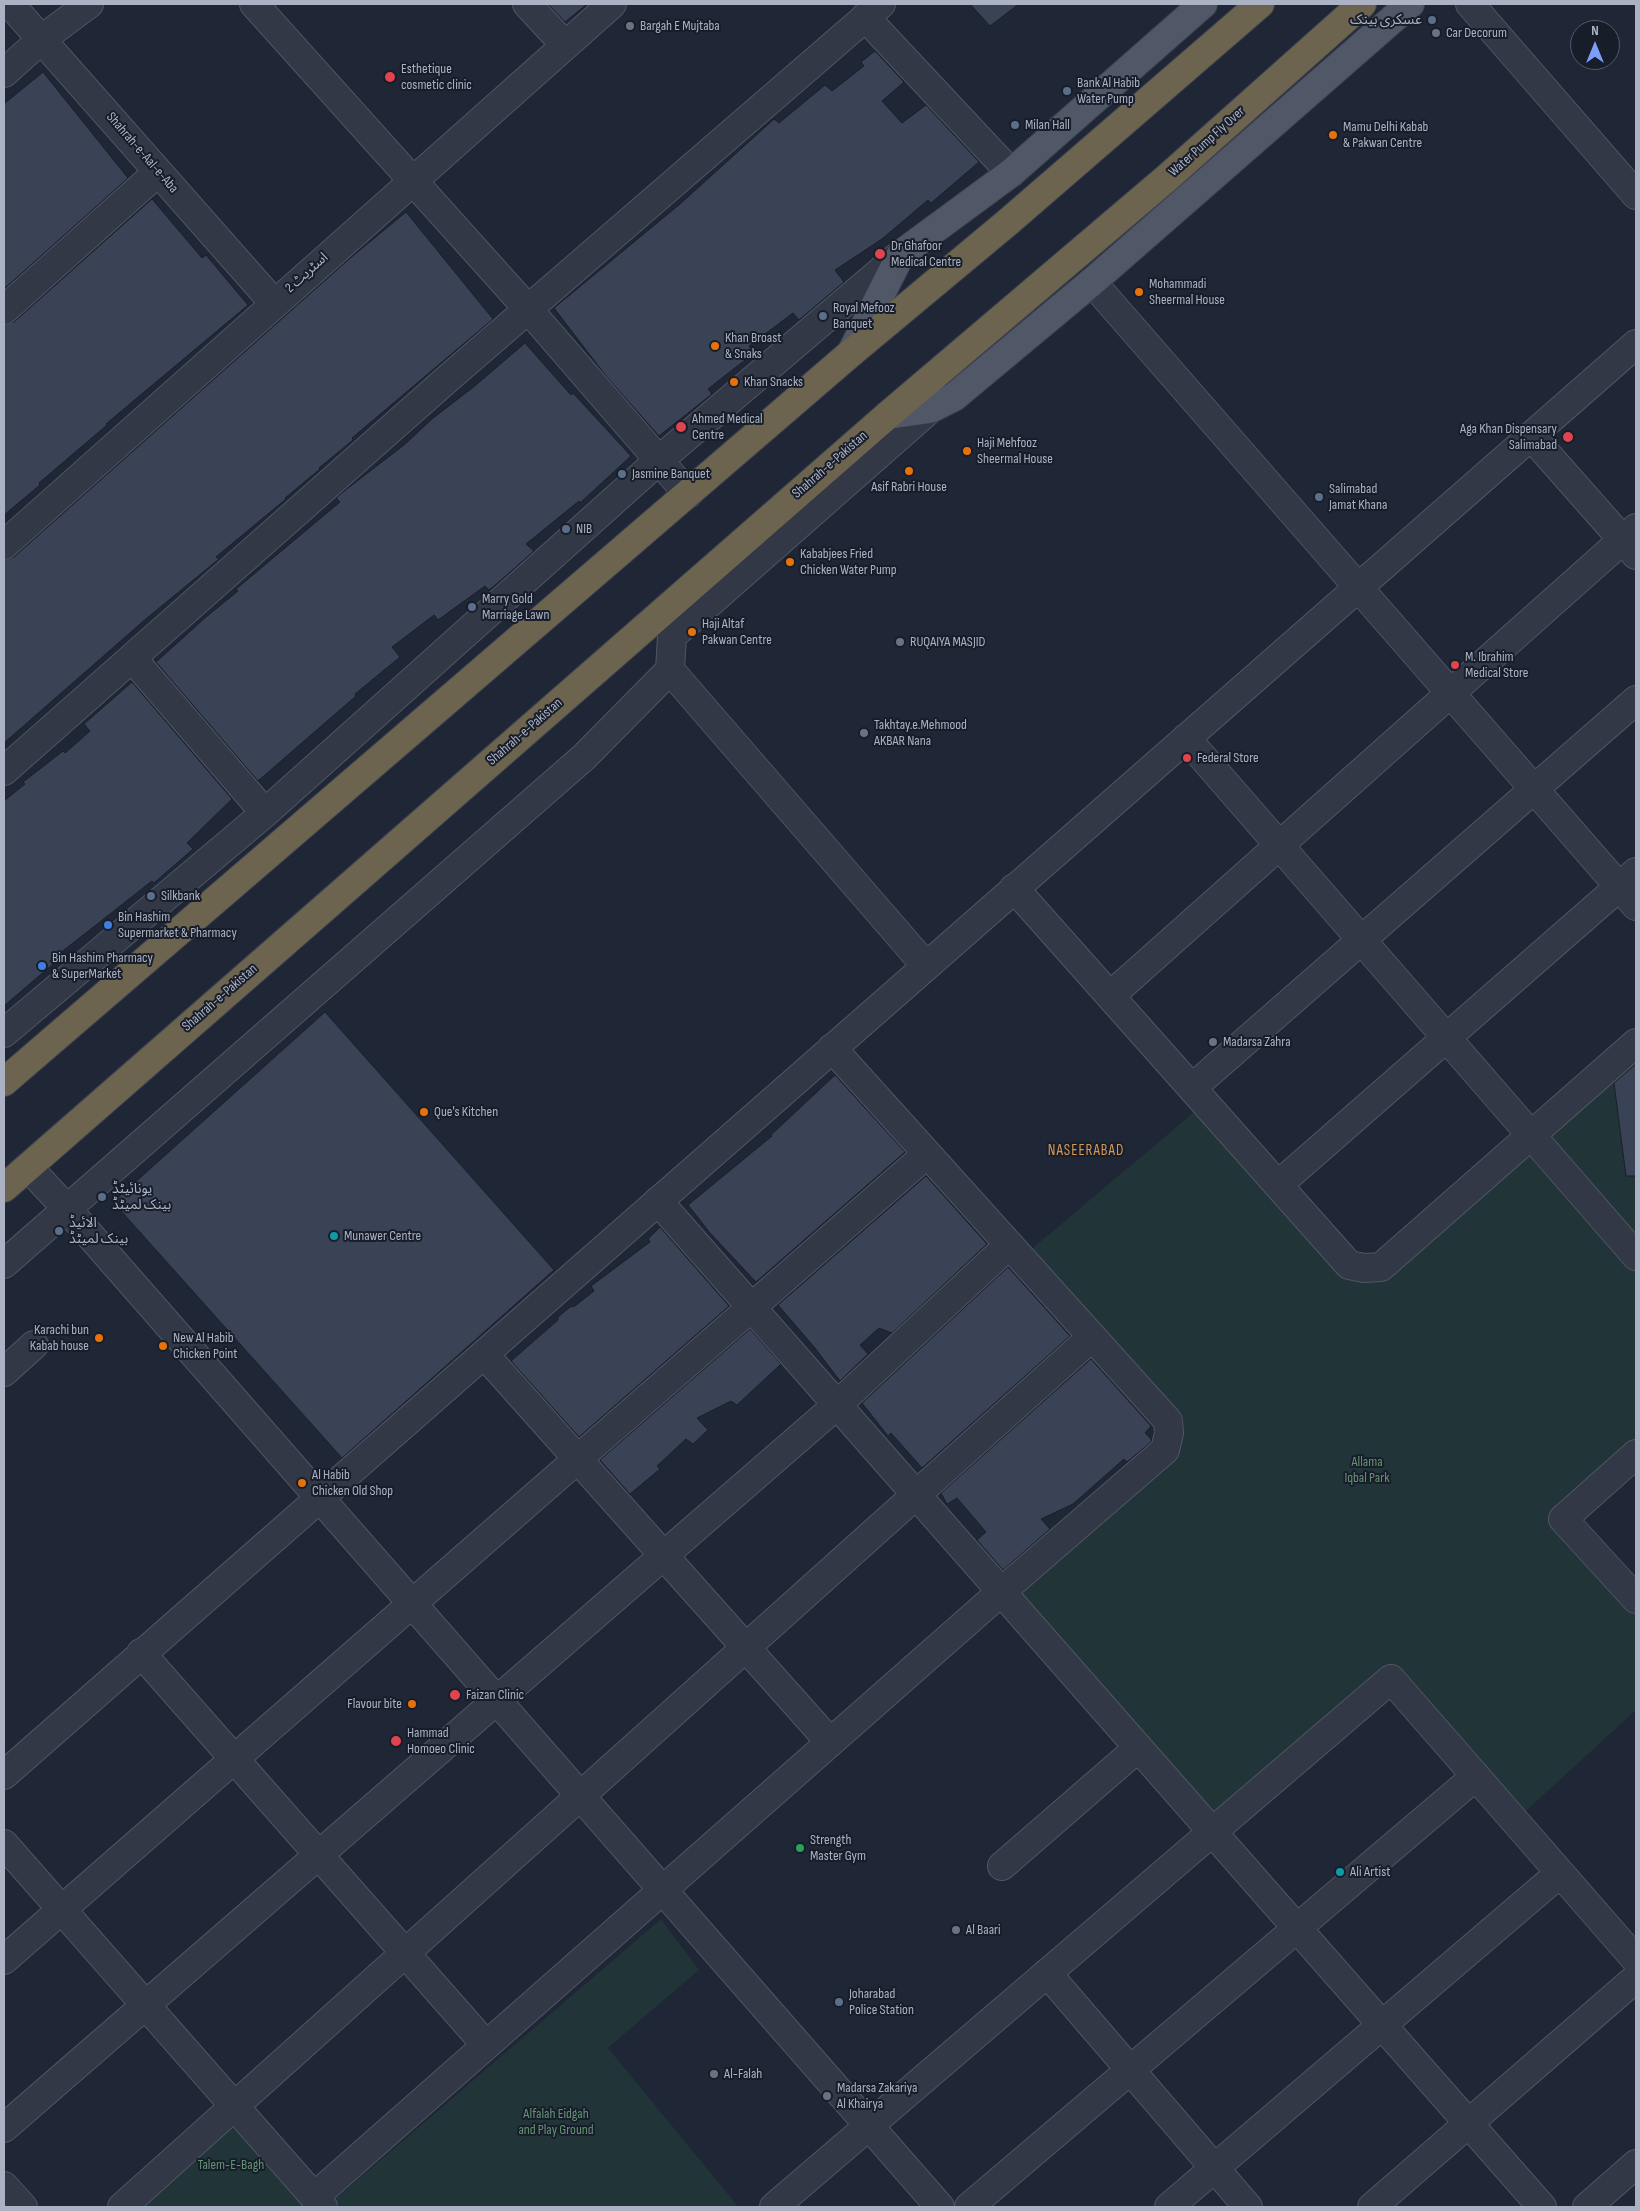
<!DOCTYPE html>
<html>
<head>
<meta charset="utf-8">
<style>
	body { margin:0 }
	#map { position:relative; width:1640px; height:2211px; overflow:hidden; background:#1f2635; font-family:"Sofia Sans Condensed",sans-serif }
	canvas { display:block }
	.frame { position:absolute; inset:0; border:5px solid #abb2c3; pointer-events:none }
	.north { position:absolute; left:1570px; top:20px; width:50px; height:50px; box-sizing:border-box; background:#181d2a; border:1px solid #535967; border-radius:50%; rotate:0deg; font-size:14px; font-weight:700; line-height:20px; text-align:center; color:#abb2c3 }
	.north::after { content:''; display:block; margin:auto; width:18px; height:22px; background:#7b9ff9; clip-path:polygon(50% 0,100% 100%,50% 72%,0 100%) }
</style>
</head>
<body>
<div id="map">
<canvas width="1640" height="2211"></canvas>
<div class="frame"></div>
<div class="north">N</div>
</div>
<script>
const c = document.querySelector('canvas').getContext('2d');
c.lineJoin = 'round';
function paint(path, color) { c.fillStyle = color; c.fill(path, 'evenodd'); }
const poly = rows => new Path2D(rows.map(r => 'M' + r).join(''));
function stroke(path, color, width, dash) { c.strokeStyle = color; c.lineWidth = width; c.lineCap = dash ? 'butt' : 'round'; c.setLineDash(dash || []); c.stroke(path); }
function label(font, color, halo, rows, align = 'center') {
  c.font = font + ' "Sofia Sans Condensed","Noto Sans Arabic",sans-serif'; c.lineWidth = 4; c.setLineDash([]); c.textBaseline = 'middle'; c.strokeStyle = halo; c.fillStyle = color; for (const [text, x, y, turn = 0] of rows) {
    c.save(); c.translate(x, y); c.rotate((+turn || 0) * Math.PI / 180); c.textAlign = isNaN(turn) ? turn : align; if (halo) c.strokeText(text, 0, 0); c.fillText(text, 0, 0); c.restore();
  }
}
paint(poly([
	[1636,1046,1636,1454,1563,1519,1636,1599,1636,1710,1515,1821,1391,1679,1212,1832,1001,1592,1169,1433,1021,1258,1205,1103,1364,1268],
	[661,1919,699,1970,608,2048,737,2205,735,2207,340,2207,334,2200],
	[234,2106,323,2207,122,2207]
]), '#213438');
const building = poly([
	[548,4,587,4,565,22,548,4],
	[970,4,1019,4,990,26,970,4],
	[875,51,904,82,882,101,902,123,926,105,979,162,931,203,928,200,882,239,835,270,844,282,799,320,793,313,749,346,754,353,708,389,712,394,659,436,606,376,554,308,680,204,774,119,779,123,825,85,832,91,864,66,861,62,875,51],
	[43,72,128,178,4,289,4,104,43,72],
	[152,199,202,258,206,255,248,305,106,424,107,425,39,483,40,485,4,515,4,325,14,322,152,199],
	[406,212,493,319,352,438,353,440,319,468,320,469,285,498,286,499,216,557,219,559,147,618,4,743,4,560,14,557,348,260,406,212],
	[525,343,571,395,573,393,631,456,580,503,579,501,526,544,534,551,500,581,489,590,485,586,438,620,434,615,392,647,400,657,355,694,356,696,258,781,156,662,206,617,238,591,236,589,340,502,336,498,348,488,404,445,432,419,476,385,525,343],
	[132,682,232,799,187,843,193,849,154,883,152,881,50,961,53,964,4,1006,4,801,25,784,23,782,63,751,65,753,90,731,84,724,132,682],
	[325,1012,554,1270,342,1458,113,1202,325,1012],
	[1636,1064,1636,1176,1626,1176,1614,1083,1636,1064],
	[835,1075,905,1152,756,1282,710,1233,688,1205,772,1136,771,1135,835,1075],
	[926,1176,987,1244,892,1333,879,1328,860,1345,868,1354,840,1381,815,1348,778,1305,926,1176],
	[660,1227,729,1306,579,1437,511,1361,558,1320,558,1317,570,1307,575,1306,594,1291,591,1286,650,1242,648,1239,660,1227],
	[1008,1267,1070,1336,922,1468,891,1433,888,1436,862,1403,1008,1267],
	[750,1329,781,1364,737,1405,731,1401,697,1418,708,1430,693,1444,686,1439,657,1466,660,1469,630,1494,600,1460,750,1329],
	[1091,1359,1151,1426,1145,1433,1151,1439,1151,1442,1127,1462,1124,1459,1073,1504,1041,1519,1050,1529,1003,1570,977,1540,986,1532,957,1498,947,1504,941,1493,1091,1359]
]);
paint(building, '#3a4356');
stroke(building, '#1a1f2c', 1);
const minor = poly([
	[10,4,274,303],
	[254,4,528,309,688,494],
	[527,4,565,45],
	[1470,4,1636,195],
	[865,17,1011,173],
	[4,73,42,39,89,4],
	[1092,282,1636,906],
	[4,310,158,172],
	[1531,436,1636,555],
	[4,545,612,4],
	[132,658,265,813],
	[670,670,926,966],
	[1186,738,1636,1256],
	[4,771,445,381,881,4],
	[1014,888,1349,1265,1364,1268,1381,1267,1636,1043],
	[1110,996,1636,528],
	[4,1033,265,813,658,461,901,254],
	[1192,1088,1636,700],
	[28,1167,67,1209,940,2207],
	[1278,1185,1636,872],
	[658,1201,1542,2207],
	[4,1264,584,757,670,670,672,636,930,409],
	[484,1354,830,1742],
	[4,1372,34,1345],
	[1636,1454,1563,1519,1636,1599],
	[141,1653,486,2045],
	[4,1775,1636,344],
	[4,1844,323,2207],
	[1002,1866,1138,1748],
	[4,1960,927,1154],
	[1047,1973,1248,2207],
	[4,2128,837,1405,1009,1245],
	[4,2186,23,2207],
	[314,2197,1001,1592,1165,1450,1169,1433,1168,1421,832,1048],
	[122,2207,1092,1337],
	[774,2207,1391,1679,1636,1960],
	[969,2207,1476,1776],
	[1169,2207,1560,1873],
	[1372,2207,1636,1978],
	[1587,2207,1636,2164]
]);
const major = poly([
	[851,353,901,254,1011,173,1203,4],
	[888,415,930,409,954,397,1092,282,1410,4]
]);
const highway = poly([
	[4,1082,851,353,1008,222,1260,4],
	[4,1188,888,415,1168,177,1362,4]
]);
stroke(minor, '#4f5564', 30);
stroke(major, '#3b414f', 30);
stroke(highway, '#3d4250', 30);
stroke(minor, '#323846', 28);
stroke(major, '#505766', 28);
stroke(highway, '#6c644f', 28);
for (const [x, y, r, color] of [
	[1432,20,5,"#5c6f8a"],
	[630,26,5,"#6b7280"],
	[1436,33,5,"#6b7280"],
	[390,77,6,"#e0444e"],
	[1067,91,5,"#5c6f8a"],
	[1015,125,5,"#5c6f8a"],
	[1333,135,5,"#e8710a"],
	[880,254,6,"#e0444e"],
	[1139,292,5,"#e8710a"],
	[823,316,5,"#5c6f8a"],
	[715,346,5,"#e8710a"],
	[734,382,5,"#e8710a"],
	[681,427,6,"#e0444e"],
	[1568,437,6,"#e0444e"],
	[967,451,5,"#e8710a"],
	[909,471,5,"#e8710a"],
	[622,474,5,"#5c6f8a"],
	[1319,497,5,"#5c6f8a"],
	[566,529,5,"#5c6f8a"],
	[790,562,5,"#e8710a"],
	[472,607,5,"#5c6f8a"],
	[692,632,5,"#e8710a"],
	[900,642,5,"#6b7280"],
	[1455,665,5,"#e0444e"],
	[864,733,5,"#6b7280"],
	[1187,758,5,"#e0444e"],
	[151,896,5,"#5c6f8a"],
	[108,925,5,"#3f7fe0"],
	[42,966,5,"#3f7fe0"],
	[1213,1042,5,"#6b7280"],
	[424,1112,5,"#e8710a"],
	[102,1197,5,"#5c6f8a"],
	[59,1231,5,"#5c6f8a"],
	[334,1236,5,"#0f9aa8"],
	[99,1338,5,"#e8710a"],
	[163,1346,5,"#e8710a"],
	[302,1483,5,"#e8710a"],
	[455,1695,6,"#e0444e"],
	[412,1704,5,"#e8710a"],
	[396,1741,6,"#e0444e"],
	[800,1848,5,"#2e9e5b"],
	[1340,1872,5,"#0f9aa8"],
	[956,1930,5,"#6b7280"],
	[839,2002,5,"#5c6f8a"],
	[714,2074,5,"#6b7280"],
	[827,2096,5,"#6b7280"]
]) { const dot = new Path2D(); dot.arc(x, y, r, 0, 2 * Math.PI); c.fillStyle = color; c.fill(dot); stroke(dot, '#181d2a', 2); }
label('14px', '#abb2c3', '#181d2a', [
	["عسکری بینک",1422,20,"right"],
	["Bargah E Mujtaba",640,26],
	["Car Decorum",1446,33],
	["Esthetique",401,69],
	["cosmetic clinic",401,85],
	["Bank Al Habib",1077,83],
	["Water Pump",1077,99],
	["Milan Hall",1025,125],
	["Mamu Delhi Kabab",1343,127],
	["& Pakwan Centre",1343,143],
	["Dr Ghafoor",891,246],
	["Medical Centre",891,262],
	["Mohammadi",1149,284],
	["Sheermal House",1149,300],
	["Royal Mefooz",833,308],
	["Banquet",833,324],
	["Khan Broast",725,338],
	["& Snaks",725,354],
	["Khan Snacks",744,382],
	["Ahmed Medical",692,419],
	["Centre",692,435],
	["Aga Khan Dispensary",1557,429,"right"],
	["Salimabad",1557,445,"right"],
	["Haji Mehfooz",977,443],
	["Sheermal House",977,459],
	["Jasmine Banquet",632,474],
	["Asif Rabri House",909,487,"center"],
	["Salimabad",1329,489],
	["Jamat Khana",1329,505],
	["NIB",576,529],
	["Kababjees Fried",800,554],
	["Chicken Water Pump",800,570],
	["Marry Gold",482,599],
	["Marriage Lawn",482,615],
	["Haji Altaf",702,624],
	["Pakwan Centre",702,640],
	["RUQAIYA MASJID",910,642],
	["M. Ibrahim",1465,657],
	["Medical Store",1465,673],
	["Takhtay.e.Mehmood",874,725],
	["AKBAR Nana",874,741],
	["Federal Store",1197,758],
	["Silkbank",161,896],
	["Bin Hashim",118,917],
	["Supermarket & Pharmacy",118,933],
	["Bin Hashim Pharmacy",52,958],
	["& SuperMarket",52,974],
	["Madarsa Zahra",1223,1042],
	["Que's Kitchen",434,1112],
	["یونائیٹڈ",112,1189],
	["بینک لمیٹڈ",112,1205],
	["الائیڈ",69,1223],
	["بینک لمیٹڈ",69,1239],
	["Munawer Centre",344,1236],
	["Karachi bun",89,1330,"right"],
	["Kabab house",89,1346,"right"],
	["New Al Habib",173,1338],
	["Chicken Point",173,1354],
	["Al Habib",312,1475],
	["Chicken Old Shop",312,1491],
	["Faizan Clinic",466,1695],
	["Flavour bite",402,1704,"right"],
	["Hammad",407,1733],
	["Homoeo Clinic",407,1749],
	["Strength",810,1840],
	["Master Gym",810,1856],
	["Ali Artist",1350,1872],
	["Al Baari",966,1930],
	["Joharabad",849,1994],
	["Police Station",849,2010],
	["Al-Falah",724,2074],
	["Madarsa Zakariya",837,2088],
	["Al Khairya",837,2104]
], 'left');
label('14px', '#abb2c3', '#181d2a', [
	["Water Pump Fly Over",1207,142,-42],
	["Shahrah-e-Aal-e-Aba",142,153,49],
	["اسٹریٹ 2",307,273,-42],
	["Shahrah-e-Pakistan",830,465,-41],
	["Shahrah-e-Pakistan",525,732,-41],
	["Shahrah-e-Pakistan",220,998,-41]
]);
label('14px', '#649373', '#181d2a', [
	["Allama",1367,1462],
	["Iqbal Park",1367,1478],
	["Alfalah Eidgah",556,2114],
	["and Play Ground",556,2130],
	["Talem-E-Bagh",231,2165]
]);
c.letterSpacing = '1px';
label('15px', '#d49956', '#181d2a', [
	["NASEERABAD",1086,1151]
]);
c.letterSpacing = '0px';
</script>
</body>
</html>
